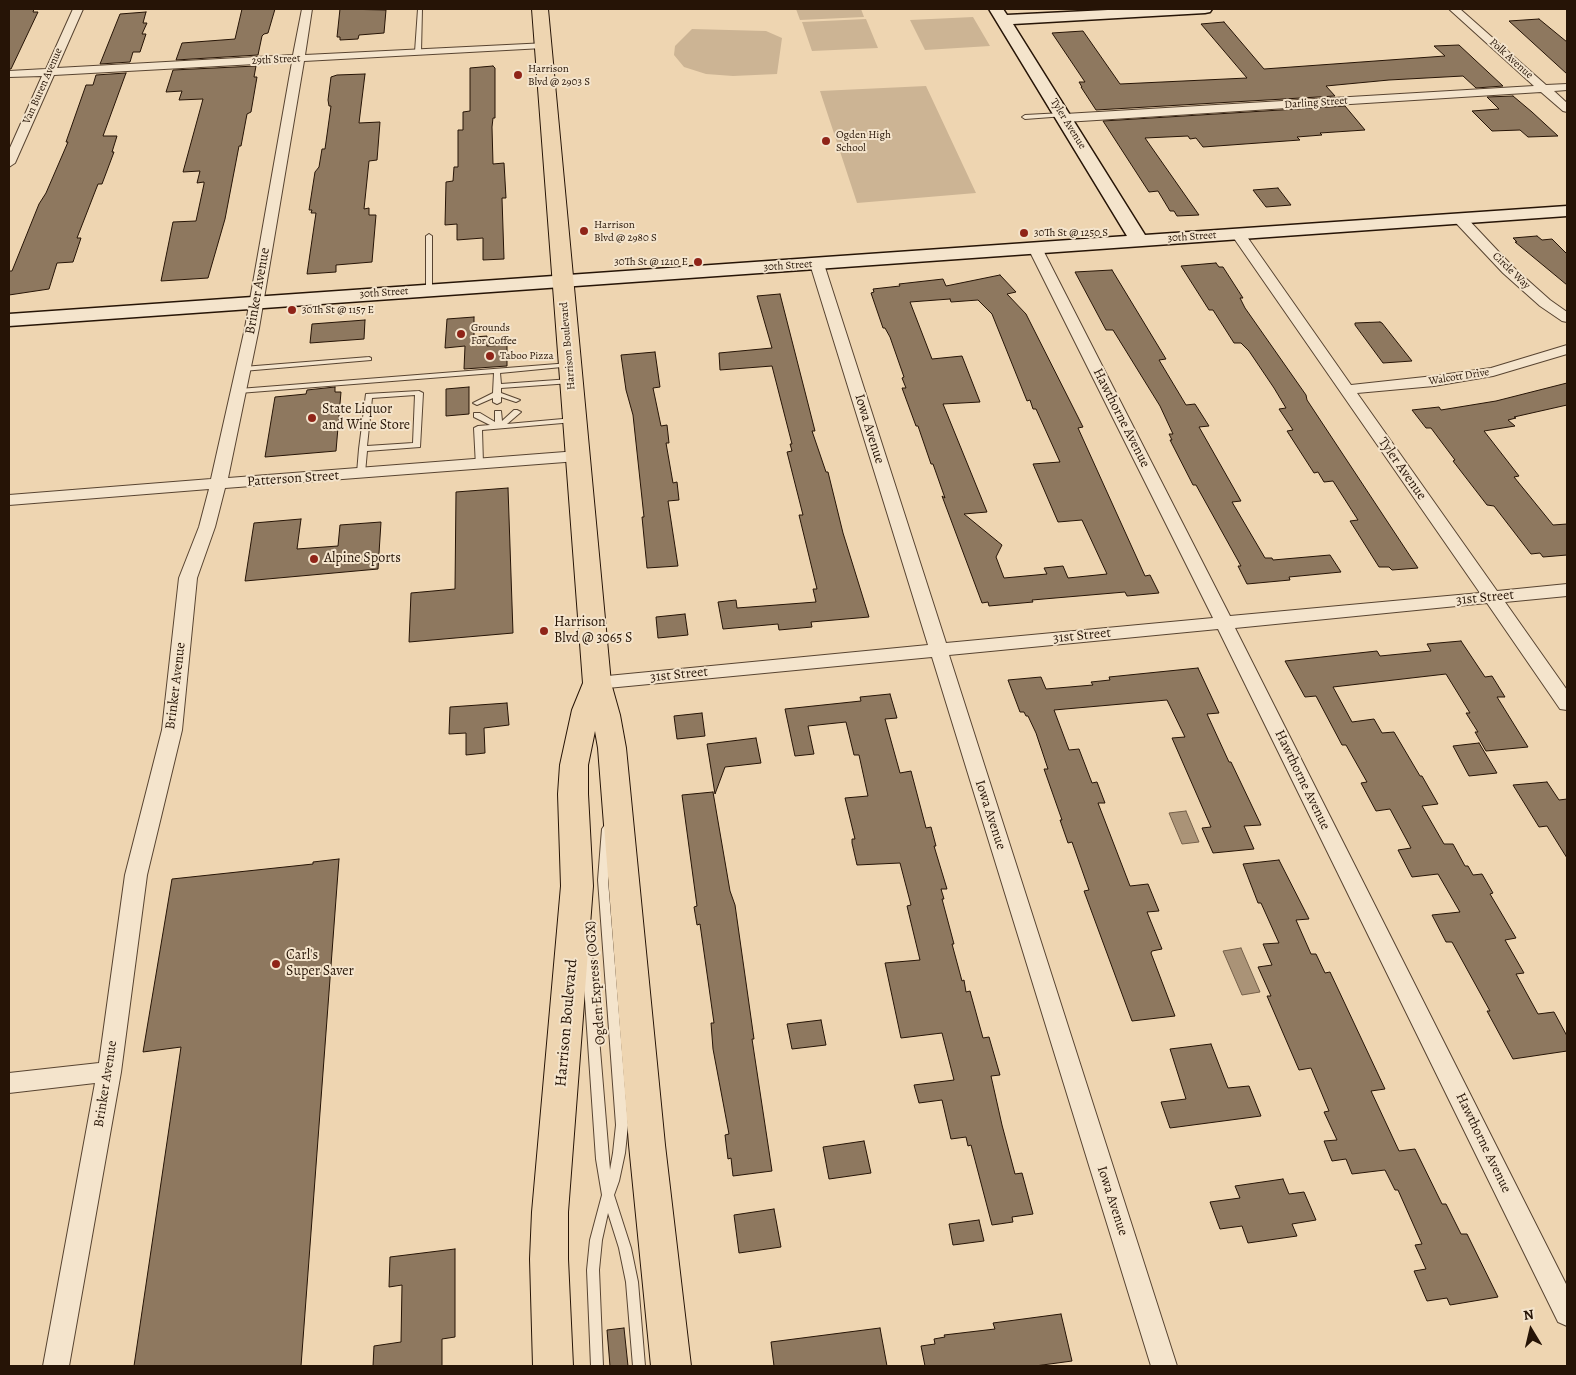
<!DOCTYPE html>
<html>
<head>
<meta charset="utf-8">
<style>
	body { margin:0 }
	#map { position:relative; width:1576px; height:1375px; overflow:hidden; background:#eed5b1; font-family:Alegreya,serif }
	canvas { display:block }
	.frame { position:absolute; inset:0; border:10px solid #261406; pointer-events:none }
	.north { position:absolute; left:1506px; top:1305px; width:50px; height:50px; -webkit-text-stroke:4px #f4e4cc; paint-order:stroke; rotate:351deg; font-size:14px; font-weight:700; line-height:20px; text-align:center; color:#261406 }
	.north::after { content:''; display:block; margin:auto; width:18px; height:22px; background:#261406; clip-path:polygon(50% 0,100% 100%,50% 72%,0 100%) }
</style>
</head>
<body>
<div id="map">
<canvas width="1576" height="1375"></canvas>
<div class="frame"></div>
<div class="north">N</div>
</div>
<script>
const c = document.querySelector('canvas').getContext('2d');
c.lineJoin = 'round';
function paint(path, color) { c.fillStyle = color; c.fill(path, 'evenodd'); }
const poly = rows => new Path2D(rows.map(r => 'M' + r).join(''));
function stroke(path, color, width, dash) { c.strokeStyle = color; c.lineWidth = width; c.lineCap = dash ? 'butt' : 'round'; c.setLineDash(dash || []); c.stroke(path); }
function label(font, color, halo, rows, align = 'center') {
  c.font = font + ' Alegreya,serif'; c.lineWidth = 4; c.setLineDash([]); c.textBaseline = 'middle'; c.strokeStyle = halo; c.fillStyle = color; for (const [text, x, y, turn = 0] of rows) {
    c.save(); c.translate(x, y); c.rotate((+turn || 0) * Math.PI / 180); c.textAlign = isNaN(turn) ? turn : align; if (halo) c.strokeText(text, 0, 0); c.fillText(text, 0, 0); c.restore();
  }
}
paint(poly([
	[796,9,861,9,864,17,800,20],
	[973,17,990,46,925,50,910,20],
	[866,19,878,48,812,51,802,22],
	[692,29,766,31,782,38,777,74,733,76,706,74,684,67,674,55,675,46],
	[926,86,976,193,857,203,820,91]
]), '#ccb494');
const water = poly([
	[1186,811,1199,842,1182,844,1169,813,1186,811],
	[1241,948,1260,992,1242,995,1223,951,1241,948]
]);
paint(water, '#aa9377');
stroke(water, '#75604a', 1);
const building = poly([
	[9,9,34,9,33,12,38,12,11,69,9,69,9,9],
	[242,9,275,9,268,33,264,34,262,36,258,55,176,60,182,43,235,39,242,9],
	[340,9,386,10,384,33,359,35,358,39,340,40,340,37,337,37,340,9],
	[146,12,143,23,147,23,142,34,146,34,140,52,133,52,130,62,100,64,120,14,146,12],
	[1539,19,1567,42,1567,74,1509,21,1539,19],
	[1224,22,1264,69,1445,56,1434,46,1459,45,1503,86,1476,88,1463,76,1389,80,1326,86,1335,96,1096,110,1081,87,1082,87,1079,82,1085,82,1052,33,1083,31,1120,84,1247,78,1201,24,1224,22],
	[256,66,254,77,257,77,251,112,247,114,241,146,239,146,225,219,208,278,161,281,173,222,196,221,204,184,204,182,197,183,200,171,183,172,203,99,179,100,182,91,166,92,173,70,256,66],
	[493,66,495,68,495,118,493,118,492,127,493,164,504,163,506,198,502,198,504,259,483,260,483,238,457,240,457,224,445,225,446,182,453,181,454,167,458,167,458,130,463,130,463,112,470,111,470,68,493,66],
	[126,73,103,136,117,136,112,152,114,152,102,184,98,184,77,238,81,238,73,262,57,263,49,289,9,295,9,271,12,271,39,204,46,193,68,142,66,142,86,85,93,85,96,75,126,73],
	[365,74,359,123,380,122,377,160,369,161,364,209,369,208,369,215,376,215,372,262,336,265,336,272,307,274,316,213,311,213,312,210,309,210,315,172,319,167,322,149,325,149,331,106,329,106,328,100,331,77,337,75,365,74],
	[1513,96,1532,112,1558,136,1528,137,1520,130,1492,131,1472,111,1499,109,1487,97,1513,96],
	[1345,106,1365,130,1320,133,1322,135,1297,137,1300,140,1203,147,1196,138,1190,139,1188,136,1145,138,1199,215,1177,216,1174,211,1170,211,1158,191,1149,192,1103,121,1345,106],
	[1278,188,1291,205,1266,207,1253,190,1278,188],
	[1537,236,1542,240,1552,239,1567,254,1567,285,1515,242,1517,242,1513,238,1537,236],
	[1216,263,1219,267,1223,267,1243,298,1240,298,1245,308,1306,395,1307,400,1418,568,1392,570,1389,567,1379,567,1350,521,1358,520,1333,481,1324,482,1318,472,1314,473,1287,431,1293,430,1279,409,1286,408,1274,388,1249,351,1241,343,1234,343,1213,310,1209,310,1181,266,1216,263],
	[1112,270,1166,359,1159,360,1186,405,1195,404,1209,426,1199,427,1241,501,1232,502,1265,558,1272,558,1273,560,1330,555,1341,572,1289,577,1290,580,1247,584,1238,566,1241,566,1196,485,1193,485,1170,440,1172,440,1169,434,1173,434,1160,406,1113,330,1106,330,1075,272,1112,270],
	[1000,275,1016,292,1007,294,1026,314,1083,427,1078,428,1145,576,1150,575,1159,593,1127,596,1125,592,1032,600,1033,602,989,606,988,602,982,603,942,496,945,498,933,464,931,464,918,426,916,426,902,388,906,388,902,378,904,377,890,337,885,328,883,328,871,293,874,292,873,289,900,286,899,284,943,279,946,286,1000,275],
	[950,299,951,302,978,300,992,314,1027,401,1030,400,1033,409,1036,409,1060,462,1033,464,1058,522,1082,520,1107,574,1068,578,1063,566,1044,568,1047,574,1004,578,996,557,1002,545,964,514,987,512,943,404,980,402,962,356,932,359,910,302,950,299],
	[780,294,815,431,812,431,826,472,828,472,843,533,869,617,811,622,812,627,779,630,778,624,723,629,718,602,736,600,737,608,816,602,813,589,817,589,799,515,803,515,787,452,792,451,790,444,792,444,772,366,720,370,719,353,772,348,757,296,780,294],
	[474,317,474,337,487,336,487,346,507,345,507,366,464,369,465,346,445,348,447,319,474,317],
	[365,320,364,339,310,343,312,324,365,320],
	[1380,322,1382,323,1412,361,1383,363,1355,325,1355,323,1380,322],
	[655,352,660,387,653,388,661,426,667,425,669,443,666,443,673,483,677,482,679,500,668,501,678,566,647,568,642,517,644,517,633,415,626,390,621,355,655,352],
	[1567,383,1567,405,1514,417,1516,418,1508,420,1515,426,1484,431,1519,476,1514,477,1553,525,1567,524,1567,555,1543,557,1540,553,1531,554,1494,506,1487,505,1453,461,1455,460,1431,428,1426,428,1412,410,1439,407,1441,410,1496,401,1567,383],
	[335,387,335,392,341,392,336,451,265,457,275,397,306,394,307,390,335,387],
	[469,387,469,414,446,416,446,389,469,387],
	[508,488,513,633,409,642,411,593,455,589,456,492,508,488],
	[301,519,297,549,338,546,340,525,381,522,378,569,245,581,254,523,301,519],
	[685,614,688,635,658,638,656,617,685,614],
	[1461,641,1485,677,1492,676,1505,697,1497,697,1528,747,1486,751,1475,732,1478,732,1466,713,1470,713,1446,674,1333,687,1352,722,1374,719,1382,733,1394,732,1420,776,1422,776,1438,804,1422,806,1444,844,1453,844,1465,866,1468,866,1473,875,1482,874,1493,893,1490,894,1516,938,1505,940,1524,973,1516,974,1538,1014,1554,1012,1567,1036,1567,1051,1513,1059,1487,1011,1490,1011,1452,942,1446,942,1432,915,1460,912,1438,874,1412,877,1398,850,1411,848,1390,809,1376,811,1361,783,1367,782,1346,745,1342,745,1316,696,1305,697,1285,661,1377,651,1380,656,1431,651,1427,644,1461,641],
	[1198,668,1219,713,1207,714,1229,762,1231,762,1261,825,1244,826,1254,849,1213,853,1202,828,1211,827,1172,738,1185,737,1167,700,1054,710,1069,750,1079,749,1092,783,1097,782,1105,803,1098,803,1130,886,1148,884,1159,911,1147,912,1162,949,1152,951,1151,953,1175,1016,1132,1021,1084,891,1089,890,1072,842,1068,843,1060,820,1062,820,1044,769,1048,769,1036,733,1028,716,1026,716,1024,712,1020,712,1008,680,1041,677,1046,689,1093,685,1091,682,1110,680,1109,677,1198,668],
	[890,694,897,718,885,719,900,773,911,771,926,828,931,827,936,846,934,846,947,889,941,889,944,899,942,899,954,944,952,944,962,981,964,980,966,992,970,991,983,1038,989,1037,1000,1075,991,1076,1002,1125,1015,1174,1022,1173,1033,1214,1012,1217,1013,1222,992,1225,971,1145,968,1146,966,1137,951,1139,942,1100,919,1103,914,1085,954,1080,942,1033,901,1038,885,963,920,960,907,906,911,905,900,863,857,865,852,843,852,839,855,839,845,798,868,796,859,755,854,755,846,722,808,726,814,754,795,756,785,709,861,701,860,697,890,694],
	[507,703,509,725,484,728,485,753,466,755,466,733,449,734,450,707,507,703],
	[702,713,705,736,677,739,674,716,702,713],
	[756,738,761,763,725,767,715,794,707,744,756,738],
	[1479,743,1497,773,1469,776,1453,746,1479,743],
	[1547,782,1559,800,1567,799,1567,858,1547,826,1539,827,1513,785,1547,782],
	[713,792,730,891,735,905,754,1039,752,1039,772,1171,733,1176,731,1158,728,1159,725,1135,729,1134,713,1049,711,1023,714,1023,700,924,697,925,694,907,697,906,682,795,713,792],
	[339,859,301,1366,134,1366,181,1047,143,1052,172,879,313,864,313,862,339,859],
	[1279,860,1309,919,1296,920,1311,954,1316,954,1325,973,1330,972,1385,1089,1371,1091,1399,1151,1415,1149,1442,1204,1446,1204,1461,1234,1467,1234,1498,1297,1450,1305,1447,1298,1427,1301,1414,1271,1426,1269,1415,1245,1422,1244,1398,1190,1395,1190,1385,1170,1352,1174,1346,1159,1332,1161,1324,1141,1337,1140,1324,1112,1329,1111,1311,1068,1299,1070,1267,996,1271,996,1258,967,1272,965,1263,944,1279,943,1261,903,1258,903,1243,864,1279,860],
	[821,1020,826,1045,792,1049,787,1024,821,1020],
	[1211,1044,1228,1088,1249,1086,1261,1116,1170,1128,1161,1102,1186,1099,1170,1049,1211,1044],
	[864,1141,871,1173,829,1179,823,1147,864,1141],
	[1283,1179,1289,1194,1304,1192,1316,1220,1292,1224,1297,1236,1248,1243,1242,1226,1220,1229,1210,1202,1240,1198,1235,1186,1283,1179],
	[774,1209,781,1247,739,1253,734,1215,774,1209],
	[979,1220,984,1241,953,1245,949,1224,979,1220],
	[455,1249,455,1337,442,1339,442,1366,373,1366,374,1346,401,1342,402,1285,389,1287,390,1257,455,1249],
	[1061,1314,1072,1361,1035,1366,925,1366,921,1346,935,1344,934,1339,945,1337,944,1335,995,1329,993,1323,1061,1314],
	[624,1328,628,1366,610,1366,607,1330,624,1328],
	[880,1328,887,1366,774,1366,771,1342,880,1328]
]);
paint(building, '#8e785f');
stroke(building, '#261406', 1);
const lane = poly([
	[418,9,422,9,421,52,418,54,415,52,418,9],
	[1063,113,1065,114,1065,116,1025,119,1022,117,1025,115,1063,113],
	[429,234,432,236,432,290,429,292,426,290,426,236,429,234],
	[369,357,371,358,371,360,243,371,240,369,243,367,369,357],
	[570,363,573,365,572,366,500,373,501,384,571,379,575,381,571,383,501,388,501,393,520,400,516,402,501,397,501,402,497,404,493,402,493,398,477,405,473,403,493,393,494,373,239,393,235,391,239,389,570,363],
	[419,391,423,393,420,447,367,451,365,473,361,475,358,475,357,473,359,449,366,394,419,391],
	[415,395,413,443,367,446,372,398,415,395],
	[514,410,517,410,521,412,507,424,574,418,578,420,574,422,482,430,483,464,479,466,476,466,474,428,478,426,490,425,474,417,474,413,480,413,495,422,495,411,501,411,502,421,514,410],
	[607,825,610,826,612,829,608,880,628,1125,625,1153,619,1181,614,1195,631,1248,638,1282,645,1366,633,1366,626,1282,619,1248,608,1213,602,1240,599,1270,603,1366,591,1366,587,1270,590,1240,602,1195,596,1159,581,941,582,938,586,937,590,938,591,941,610,1170,613,1153,616,1125,598,880,602,829,604,826,607,825]
]);
const street = poly([
	[73,9,83,9,57,68,293,55,302,9,312,9,305,55,547,43,548,45,547,47,543,48,304,61,259,328,228,478,578,451,584,453,586,456,584,459,578,461,225,488,215,527,197,578,182,730,147,875,121,1072,69,1366,43,1366,95,1083,9,1093,9,1073,99,1063,125,875,162,730,179,578,199,527,209,489,9,505,9,495,211,479,245,328,292,62,54,75,15,163,9,167,9,150,42,76,9,77,9,71,46,69,73,9],
	[1449,9,1460,9,1546,85,1567,84,1567,90,1554,91,1567,103,1567,112,1563,111,1541,92,1065,122,1059,118,1065,114,1534,86,1449,9],
	[1460,215,1465,216,1513,267,1550,300,1567,312,1567,322,1562,321,1540,306,1503,273,1455,222,1453,219,1460,215],
	[1238,230,1243,231,1351,385,1434,376,1491,368,1567,345,1567,354,1493,376,1434,386,1357,393,1497,591,1567,584,1567,596,1505,602,1567,690,1567,710,1560,709,1487,603,1235,628,1567,1286,1567,1326,1558,1322,1218,629,949,655,1177,1366,1151,1366,932,657,597,689,590,687,588,683,590,679,597,677,928,645,810,264,817,260,824,264,946,643,1213,618,1028,248,1035,244,1042,248,1230,616,1480,593,1231,234,1238,230]
]);
const secondary = poly([
	[989,9,1003,9,1007,15,1128,9,1212,9,1210,12,1205,13,1013,24,1145,235,1567,206,1567,216,9,326,9,314,1127,236,989,9]
]);
const primary = poly([
	[532,9,548,9,611,683,620,715,626,748,665,1145,691,1366,651,1366,629,1145,598,748,595,731,588,765,588,794,593,886,568,1212,568,1259,573,1366,533,1366,530,1259,532,1212,561,886,558,794,560,765,572,710,583,683,532,9]
]);
stroke(lane, '#584431', 2);
stroke(street, '#584431', 2);
stroke(secondary, '#261406', 3);
stroke(primary, '#261406', 2);
paint(lane, '#f4e4cc');
paint(street, '#f4e4cc');
paint(secondary, '#f4e4cc');
paint(primary, '#eed5b1');
for (const [x, y, r, color] of [
	[518,75,5,"#8f2418"],
	[826,141,5,"#8f2418"],
	[584,231,5,"#8f2418"],
	[1024,233,5,"#8f2418"],
	[698,262,5,"#8f2418"],
	[292,310,5,"#8f2418"],
	[461,334,5,"#8f2418"],
	[490,356,5,"#8f2418"],
	[312,418,5,"#8f2418"],
	[314,559,5,"#8f2418"],
	[544,631,5,"#8f2418"],
	[276,964,5,"#8f2418"]
]) { const dot = new Path2D(); dot.arc(x, y, r, 0, 2 * Math.PI); c.fillStyle = color; c.fill(dot); stroke(dot, '#f4e4cc', 2); }
label('11px', '#261406', '#f4e4cc', [
	["Polk Avenue",1511,59,42],
	["29th Street",276,60,-3],
	["Van Buren Avenue",43,86,-66],
	["Darling Street",1316,103,-4],
	["Tyler Avenue",1068,124,58],
	["30th Street",1192,237,-4],
	["30th Street",788,266,-4],
	["Circle Way",1511,271,44],
	["30th Street",384,293,-4],
	["Harrison Boulevard",568,346,-95],
	["Walcott Drive",1459,377,-9]
]);
label('11px', '#261406', '#f4e4cc', [
	["Harrison",528,69],
	["Blvd @ 2903 S",528,82],
	["Ogden High",836,135],
	["School",836,148],
	["Harrison",594,225],
	["Blvd @ 2980 S",594,238],
	["30Th St @ 1250 S",1034,233],
	["30Th St @ 1210 E",688,262,"right"],
	["30Th St @ 1157 E",302,310],
	["Grounds",471,328],
	["For Coffee",471,341],
	["Taboo Pizza",500,356]
], 'left');
label('14px', '#261406', '#f4e4cc', [
	["Brinker Avenue",258,291,-80],
	["Hawthorne Avenue",1121,418,63],
	["Iowa Avenue",869,429,73],
	["Tyler Avenue",1402,469,55],
	["Patterson Street",293,479,-4],
	["31st Street",1485,598,-6],
	["31st Street",1082,636,-6],
	["31st Street",679,675,-6],
	["Brinker Avenue",176,686,-83],
	["Hawthorne Avenue",1302,780,64],
	["Iowa Avenue",990,815,72],
	["Ogden Express (OGX)",596,983,-95],
	["Brinker Avenue",106,1084,-81],
	["Hawthorne Avenue",1483,1143,64],
	["Iowa Avenue",1112,1201,72]
]);
label('14px', '#261406', '#f4e4cc', [
	["State Liquor",322,410],
	["and Wine Store",322,426],
	["Alpine Sports",324,559],
	["Harrison",554,623],
	["Blvd @ 3065 S",554,639],
	["Carl's",286,956],
	["Super Saver",286,972]
], 'left');
label('16px', '#261406', '#f4e4cc', [
	["Harrison Boulevard",567,1023,-85]
]);
</script>
</body>
</html>
